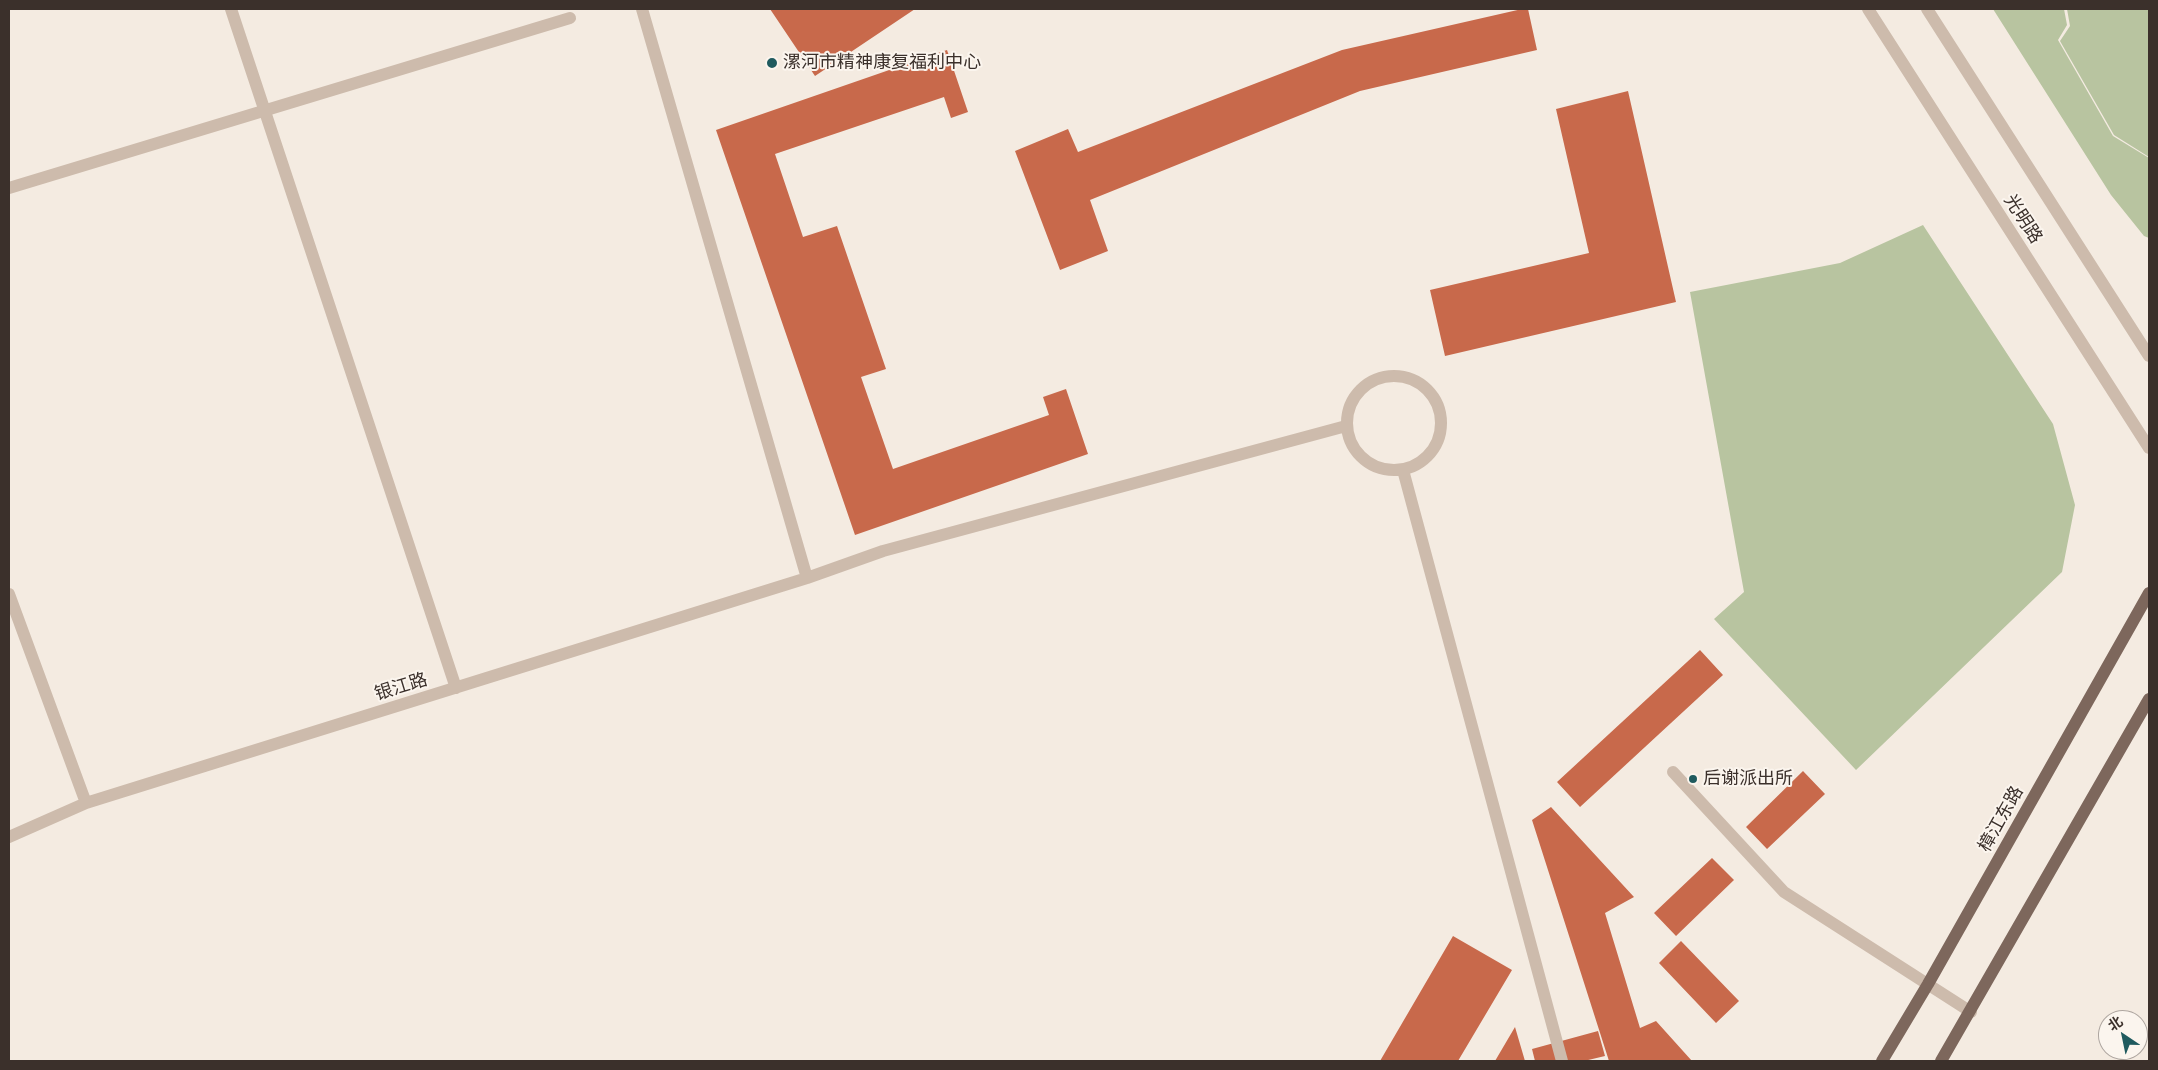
<!DOCTYPE html>
<html>
<head>
<meta charset="utf-8">
<style>
	body { margin:0 }
	#map { position:relative; width:2158px; height:1070px; overflow:hidden; background:#f4ebe1; font-family:Mulish,"Noto Sans SC",sans-serif }
	canvas { display:block }
	.frame { position:absolute; inset:0; border:10px solid #3b302b; pointer-events:none }
	.north { position:absolute; left:2098px; top:1010px; width:50px; height:50px; box-sizing:border-box; background:#fbf5ee; border:1px solid #aea6a0; border-radius:50%; rotate:326deg; font-size:14px; font-weight:700; line-height:20px; text-align:center; color:#3b302b }
	.north::after { content:''; display:block; margin:auto; width:18px; height:22px; background:#1f5a5e; clip-path:polygon(50% 0,100% 100%,50% 72%,0 100%) }
</style>
</head>
<body>
<div id="map">
<canvas width="2158" height="1070"></canvas>
<div class="frame"></div>
<div class="north">北</div>
</div>
<script>
const c = document.querySelector('canvas').getContext('2d');
c.lineJoin = 'round';
function paint(path, color) { c.fillStyle = color; c.fill(path, 'evenodd'); }
const poly = rows => new Path2D(rows.map(r => 'M' + r).join(''));
function stroke(path, color, width, dash) { c.strokeStyle = color; c.lineWidth = width; c.lineCap = dash ? 'butt' : 'round'; c.setLineDash(dash || []); c.stroke(path); }
function label(font, color, halo, rows, align = 'center') {
  c.font = font + ' Mulish,"Noto Sans SC",sans-serif'; c.lineWidth = 4; c.setLineDash([]); c.textBaseline = 'middle'; c.strokeStyle = halo; c.fillStyle = color; for (const [text, x, y, turn = 0] of rows) {
    c.save(); c.translate(x, y); c.rotate((+turn || 0) * Math.PI / 180); c.textAlign = isNaN(turn) ? turn : align; if (halo) c.strokeText(text, 0, 0); c.fillText(text, 0, 0); c.restore();
  }
}
paint(poly([
	[1993,9,2064,9,2067,25,2058,40,2113,136,2149,158,2149,238,2144,236,2111,195],
	[2067,9,2149,9,2149,157,2114,135,2060,41,2070,26],
	[1923,225,2053,424,2075,505,2062,572,1856,770,1714,619,1744,592,1690,292,1840,263]
]), '#b8c4a0');
paint(poly([
	[770,9,915,9,815,76],
	[1522,9,1528,9,1537,50,1360,91,1090,200,1108,251,1060,270,1015,151,1068,129,1078,152,1342,50],
	[947,50,968,112,951,118,944,97,775,154,803,237,837,226,886,369,861,377,893,469,1049,415,1043,397,1066,389,1088,454,855,535,716,130],
	[1628,91,1676,302,1445,356,1430,290,1589,253,1556,109],
	[1700,650,1723,675,1580,807,1557,782],
	[1803,771,1825,794,1767,849,1746,827],
	[1551,807,1634,897,1605,913,1640,1028,1656,1021,1692,1061,1609,1061,1532,820],
	[1712,858,1734,880,1676,936,1654,913],
	[1453,936,1512,970,1458,1061,1380,1061],
	[1681,941,1739,1001,1716,1023,1659,963],
	[1515,1027,1525,1061,1495,1061],
	[1598,1031,1605,1056,1584,1061,1535,1061,1532,1049]
]), '#c8694b');
stroke(poly([
	[231,9,456,688],
	[642,9,807,578],
	[9,188,570,18],
	'1347 423a47 47 0 1 1 94 0a47 47 0 1 1-94 0Z',
	[1403,470,1562,1061],
	[9,594,86,803],
	[1673,772,1784,892,1971,1012],
	[9,837,86,803,807,578,883,551,1346,426]
]), '#cdbbac', 12);
stroke(poly([
	[1868,9,2149,448],
	[1927,9,2149,356]
]), '#cdbbac', 12);
stroke(poly([
	[1882,1061,1928,984,2149,593],
	[1941,1061,2149,699]
]), '#7d675c', 12);
for (const [x, y, r, color] of [
	[772,63,6,"#1f5a5e"],
	[1693,779,5,"#1f5a5e"]
]) { const dot = new Path2D(); dot.arc(x, y, r, 0, 2 * Math.PI); c.fillStyle = color; c.fill(dot); stroke(dot, '#fbf5ee', 2); }
label('18px', '#3b302b', '#fbf5ee', [
	["漯河市精神康复福利中心",783,63],
	["后谢派出所",1703,779]
], 'left');
label('18px', '#3b302b', '#fbf5ee', [
	["光明路",2023,219,57],
	["银江路",401,687,-17],
	["樟江东路",2001,819,-61]
]);
</script>
</body>
</html>
